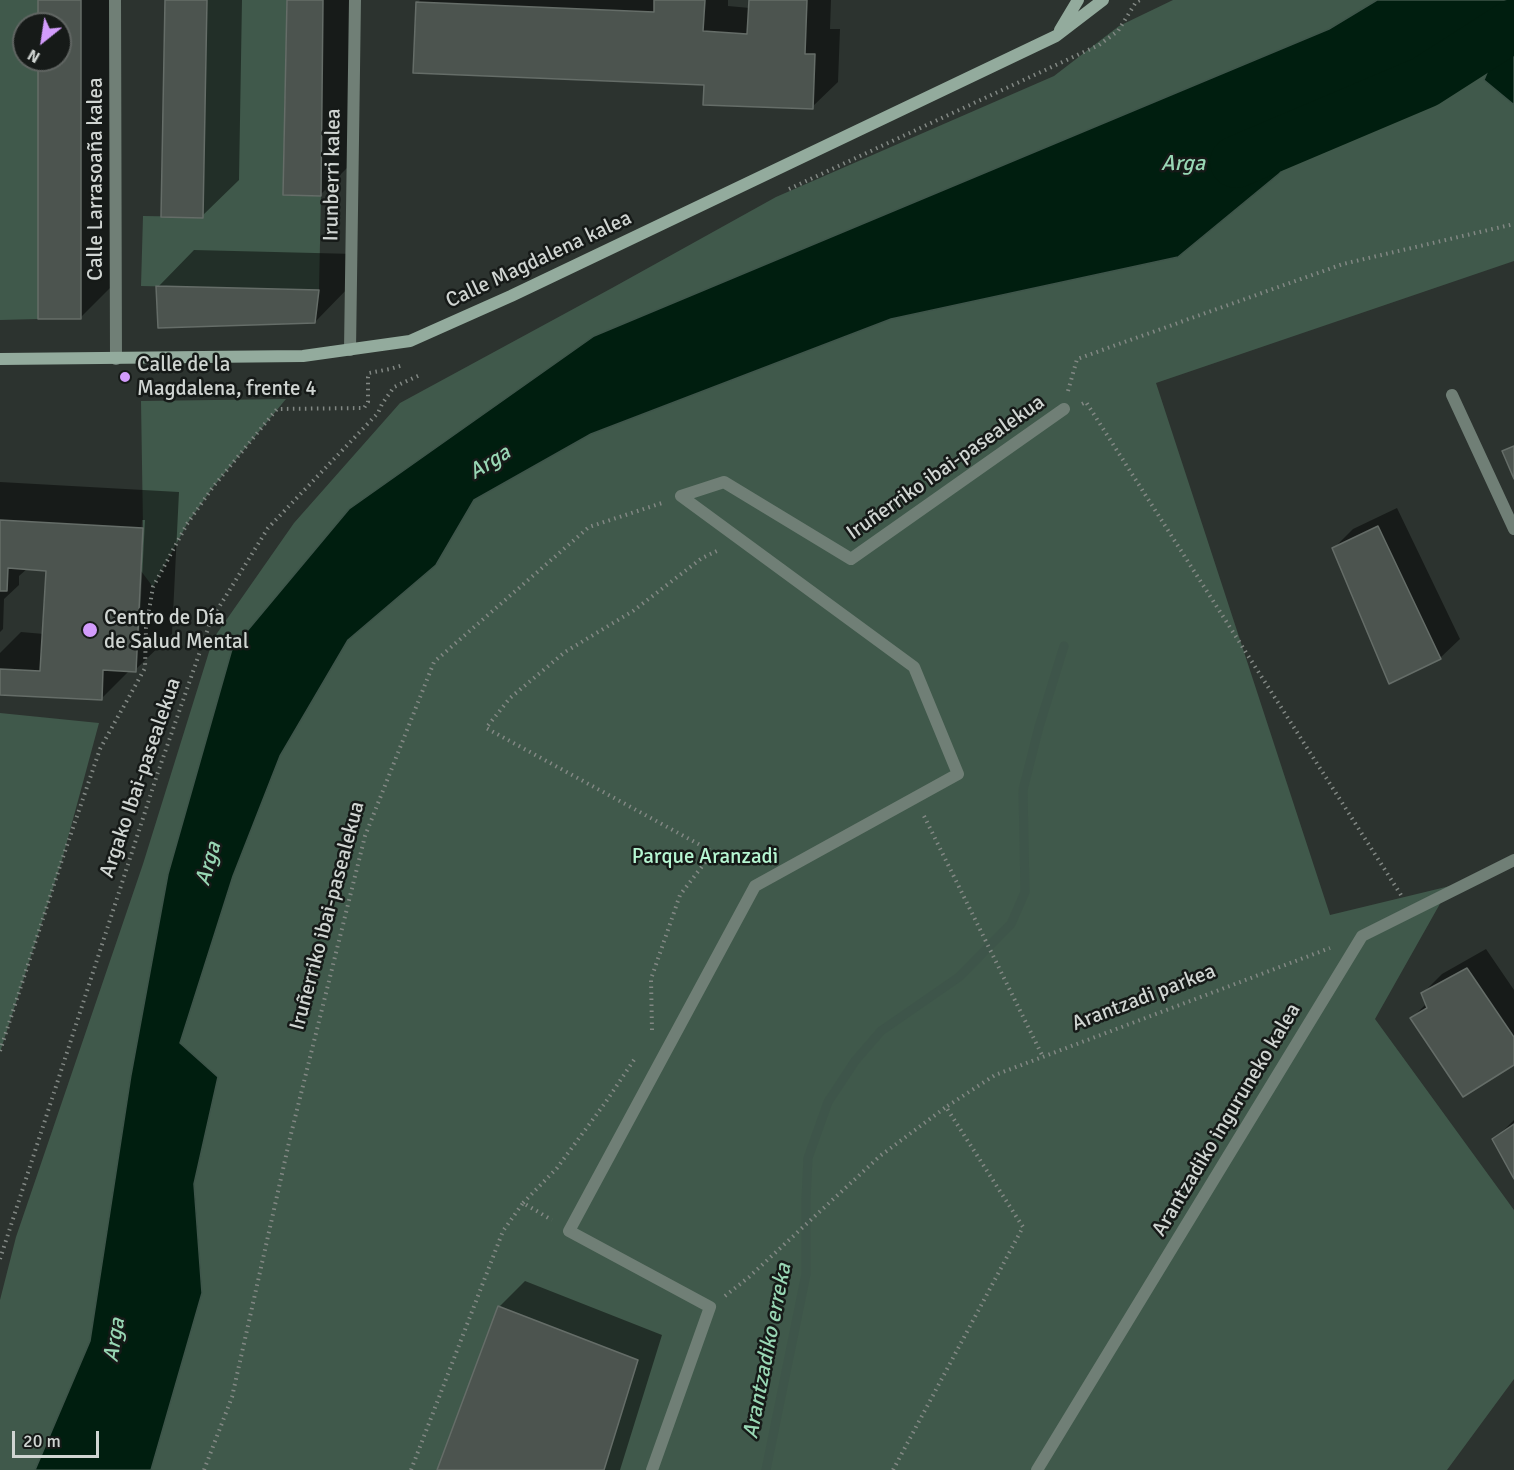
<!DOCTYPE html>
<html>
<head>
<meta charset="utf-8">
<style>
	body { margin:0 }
	#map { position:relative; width:1514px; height:1470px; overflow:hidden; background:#2c332f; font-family:Signika,sans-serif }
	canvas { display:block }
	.north { position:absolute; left:12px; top:12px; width:60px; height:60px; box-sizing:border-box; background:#161a18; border:2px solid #606562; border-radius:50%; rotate:210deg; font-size:16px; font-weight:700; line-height:24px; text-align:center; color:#d0d5d2 }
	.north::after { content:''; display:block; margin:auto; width:21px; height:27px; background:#d39cfc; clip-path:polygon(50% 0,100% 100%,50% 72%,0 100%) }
	.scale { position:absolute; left:12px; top:1431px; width:87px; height:27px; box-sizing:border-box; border:3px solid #d0d5d2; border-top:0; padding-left:8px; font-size:18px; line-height:21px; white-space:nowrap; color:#d0d5d2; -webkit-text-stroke:4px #161a18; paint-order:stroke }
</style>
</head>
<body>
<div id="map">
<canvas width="1514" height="1470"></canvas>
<div class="north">N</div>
<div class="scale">20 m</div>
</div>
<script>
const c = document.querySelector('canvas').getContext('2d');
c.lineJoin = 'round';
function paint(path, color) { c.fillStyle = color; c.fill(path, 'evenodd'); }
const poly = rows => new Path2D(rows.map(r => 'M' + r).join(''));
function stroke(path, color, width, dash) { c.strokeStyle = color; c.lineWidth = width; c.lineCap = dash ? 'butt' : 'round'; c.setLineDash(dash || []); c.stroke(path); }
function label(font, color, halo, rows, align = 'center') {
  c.font = font + ' Signika,sans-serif'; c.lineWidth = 5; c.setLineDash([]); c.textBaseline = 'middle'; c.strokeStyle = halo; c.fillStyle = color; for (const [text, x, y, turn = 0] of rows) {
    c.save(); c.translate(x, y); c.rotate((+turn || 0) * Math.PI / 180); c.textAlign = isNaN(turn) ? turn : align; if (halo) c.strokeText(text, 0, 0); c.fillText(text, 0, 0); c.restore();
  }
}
paint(poly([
	[0,0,38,0,38,24,24,24,24,60,38,60,38,319,0,320],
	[207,0,287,0,283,195,321,196,319,290,141,286,143,216,203,217],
	[1173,0,1377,0,1329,29,349,509,168,874,131,1075,90,1341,35,1470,0,1470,0,1300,16,1237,143,864,213,639,294,523,400,403,612,288,776,197,1054,76,1119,26],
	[1510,0,1514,0,1514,5,1484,80,1514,103,1514,261,1156,383,1330,915,1450,886,1375,1019,1514,1210,1514,1379,1447,1470,151,1470,202,1293,194,1184,218,1077,180,1043,233,876,280,756,348,640,436,565,474,499,591,434,891,319,1178,257,1280,173,1313,117,1428,66],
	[286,399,213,487,187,524,153,587,141,571,143,528,141,401],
	[0,713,99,723,62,860,0,1052]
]), '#40594b');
const water = poly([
	[1377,0,1510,0,1426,67,1313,117,1280,173,1178,257,891,319,591,434,474,500,436,565,348,640,280,756,233,876,180,1043,218,1077,194,1184,202,1293,151,1470,35,1470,90,1341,131,1075,168,874,232,649,349,509,594,336,1329,29,1377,0],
	[1514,5,1514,103,1513,104,1484,80,1514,5]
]);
paint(water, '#001e0f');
stroke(water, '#3e554a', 1.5);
paint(poly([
	[40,0,117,0,117,281,80,318,40,60,60,60,60,24,40,24],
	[167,0,242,0,239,180,202,216],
	[289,0,359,0,357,158,320,195],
	[420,0,728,0,728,6,750,8,750,0,831,0,830,29,840,29,838,82,812,107,705,84,417,3],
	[194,250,355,254,351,285,315,322,158,287],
	[0,482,179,492,172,634,135,670,130,670,101,699,0,693,0,653,21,632,44,634,47,569,28,568,19,576,19,585,4,599,3,629,0,632],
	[142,520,145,520,139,636,136,640],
	[1397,508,1460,639,1440,658,1334,548,1353,529],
	[1486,949,1514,990,1514,1063,1412,1018,1427,1003,1422,994,1442,974],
	[1514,1120,1514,1176,1494,1140],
	[525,1281,662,1335,620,1470,438,1470,499,1307]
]), '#0007');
stroke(poly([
	[766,1470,806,1274,806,1199,808,1158,828,1102,855,1061,881,1031,959,977,1011,924,1025,892,1023,790,1039,727,1064,646]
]), '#3e554a', 9);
stroke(poly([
	[1236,162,1425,82,1514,25]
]), '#001e0f', 52);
const building = poly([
	[38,0,81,0,81,319,38,319,38,60,60,60,60,24,38,24,38,0],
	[165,0,207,0,203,218,161,217,165,0],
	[287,0,323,0,321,196,283,195,287,0],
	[654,0,705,0,703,31,747,34,749,0,807,0,805,54,815,54,813,109,703,105,704,85,413,73,416,2,654,12,654,0],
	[156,286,319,290,315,323,158,328,156,286],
	[1514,446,1514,479,1502,451,1514,446],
	[0,520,143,528,136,672,103,670,102,700,0,695,0,669,40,671,46,571,8,568,7,591,0,591,0,520],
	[1378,526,1441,659,1389,684,1332,548,1378,526],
	[1467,968,1514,1037,1514,1065,1463,1097,1410,1018,1427,1008,1421,993,1467,968],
	[1514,1124,1514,1179,1492,1139,1514,1124],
	[498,1306,638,1360,604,1470,437,1470,498,1306]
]);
paint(building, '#4c544f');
stroke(building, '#656d68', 1.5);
stroke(poly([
	[789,189,1099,45,1118,31,1136,2,1140,0],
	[1068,391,1077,359,1343,264,1514,224],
	[1082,404,1086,402,1401,895],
	[924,816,1043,1057],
	[652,1030,651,979,680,895,713,852,486,728,510,698,565,652,633,611,702,558,719,550],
	[0,1051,62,860,100,749,145,668,146,628,153,587,187,524,213,487,277,409,364,408,368,402,368,377,369,373,390,369,403,365],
	[523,1203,557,1168,605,1103,636,1057],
	[0,1259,157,775,211,620,268,528,378,413,382,404,394,387,422,374],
	[725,1296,749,1277,880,1156,946,1107],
	[204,1470,232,1397,290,1138,365,836,434,662,589,527,662,503],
	[411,1470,503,1231,523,1203,552,1220],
	[893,1470,1023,1227,946,1107,995,1075,1330,948]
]), '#828884', 4, [1.5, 4.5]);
stroke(poly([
	[1452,395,1514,529]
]), '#707f76', 12);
stroke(poly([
	[115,0,116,359],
	[681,496,724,482,851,559,1064,409],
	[652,1470,710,1307,569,1231,755,886,958,774,914,667,681,496],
	[1037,1470,1362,936,1514,860]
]), '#707f76', 12);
stroke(poly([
	[350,350,355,0]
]), '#707f76', 12);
stroke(poly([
	[1060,30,1078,0],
	[0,359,303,356,410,341,511,296,1056,36,1103,0]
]), '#93ab9d', 12);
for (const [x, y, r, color] of [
	[125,377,6,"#d39cfc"],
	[90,630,8,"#d39cfc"]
]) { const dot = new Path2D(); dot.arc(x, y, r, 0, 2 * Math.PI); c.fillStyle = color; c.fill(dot); stroke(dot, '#161a18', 2); }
label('21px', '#d0d5d2', '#161a18', [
	["Irunberri kalea",333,175,-89],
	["Calle Larrasoaña kalea",96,179,-90],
	["Calle Magdalena kalea",539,260,-25],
	["Iruñerriko ibai-pasealekua",946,468,-35],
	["Argako Ibai-pasealekua",141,778,-71],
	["Iruñerriko ibai-pasealekua",328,916,-75],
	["Arantzadi parkea",1144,998,-21],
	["Arantzadiko inguruneko kalea",1227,1120,-59]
]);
label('21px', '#d0d5d2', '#161a18', [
	["Calle de la",137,365],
	["Magdalena, frente 4",137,389],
	["Centro de Día",104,618],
	["de Salud Mental",104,642]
], 'left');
label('21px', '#b6f6d2', '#161a18', [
	["Parque Aranzadi",705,857]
]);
label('italic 22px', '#98d7b4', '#161a18', [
	["Arga",1183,164],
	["Arga",490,463,-32],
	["Arga",209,864,-74],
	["Arga",115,1340,-81],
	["Arantzadiko erreka",768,1351,-79]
]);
</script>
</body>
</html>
